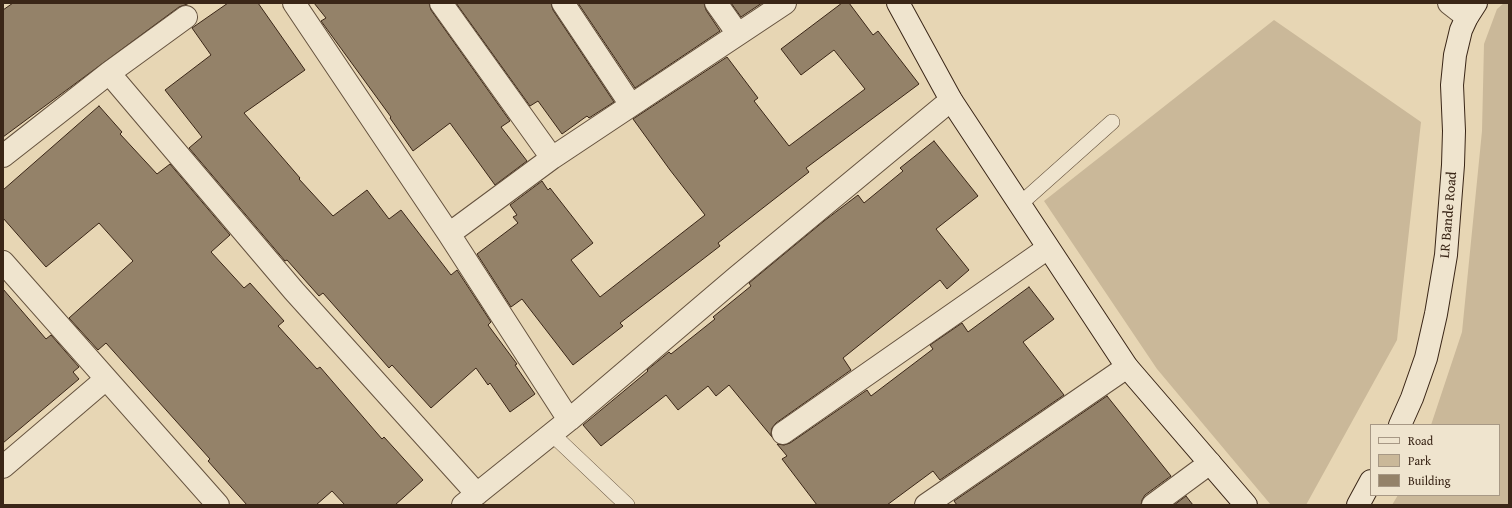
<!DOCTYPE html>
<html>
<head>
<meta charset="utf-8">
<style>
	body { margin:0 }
	#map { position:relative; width:1512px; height:508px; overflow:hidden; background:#e7d6b4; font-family:"Gentium Book Plus",serif }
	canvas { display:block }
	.frame { position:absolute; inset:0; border:4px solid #3a2617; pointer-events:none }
	.legend { position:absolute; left:1370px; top:424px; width:130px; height:72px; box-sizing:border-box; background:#efe4ce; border:1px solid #a79885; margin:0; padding:5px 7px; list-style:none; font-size:12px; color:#3a2617 }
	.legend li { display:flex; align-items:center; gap:8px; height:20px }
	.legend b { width:20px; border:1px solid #a79885 }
</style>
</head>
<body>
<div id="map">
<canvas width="1512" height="508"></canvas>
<div class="frame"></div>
<ul class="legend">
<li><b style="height:5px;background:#efe4ce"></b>Road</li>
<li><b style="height:11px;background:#cab899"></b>Park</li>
<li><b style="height:11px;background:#948269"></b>Building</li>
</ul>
</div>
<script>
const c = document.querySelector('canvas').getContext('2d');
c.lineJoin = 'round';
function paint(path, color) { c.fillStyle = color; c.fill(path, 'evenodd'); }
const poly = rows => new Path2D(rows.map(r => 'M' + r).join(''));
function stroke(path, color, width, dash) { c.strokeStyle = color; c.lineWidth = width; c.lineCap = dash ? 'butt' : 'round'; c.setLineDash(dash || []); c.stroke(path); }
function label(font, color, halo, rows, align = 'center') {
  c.font = font + ' "Gentium Book Plus",serif'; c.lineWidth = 3.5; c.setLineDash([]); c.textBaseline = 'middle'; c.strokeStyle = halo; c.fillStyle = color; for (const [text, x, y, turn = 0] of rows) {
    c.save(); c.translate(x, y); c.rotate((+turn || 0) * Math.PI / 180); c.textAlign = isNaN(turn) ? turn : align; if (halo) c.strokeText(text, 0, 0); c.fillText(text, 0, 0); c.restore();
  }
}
paint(poly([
	[1504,3,1509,3,1509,505,1392,505,1398,495,1499,495,1499,425,1431,425,1462,332,1482,131,1484,44,1497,9],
	[1274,20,1421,122,1397,340,1306,505,1271,505,1157,369,1044,201]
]), '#cab899');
const building = poly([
	[13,3,190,3,179,7,3,137,3,10,13,3],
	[228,3,258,3,305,70,244,113,300,178,299,179,333,216,367,190,389,219,401,210,451,275,457,270,491,322,488,325,517,364,515,365,535,394,510,412,490,383,488,385,476,368,431,408,392,365,389,368,323,293,319,296,287,260,285,261,189,148,202,137,165,90,211,55,192,28,228,3],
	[314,3,429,3,431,10,510,121,501,127,527,161,495,185,450,123,413,151,390,118,391,117,321,21,326,18,314,3],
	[456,3,551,3,553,10,614,102,589,118,587,116,562,134,538,101,530,106,456,3],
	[578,3,704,3,706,10,720,31,635,88,578,3],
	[731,3,762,3,741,17,731,3],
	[842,3,849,3,873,35,878,31,919,84,806,168,809,172,718,243,720,246,620,323,623,326,573,365,522,299,511,307,477,254,518,223,513,217,517,215,510,205,542,181,548,190,550,188,593,243,571,260,600,297,705,215,670,170,633,119,727,57,758,98,754,101,789,146,865,89,834,50,801,75,781,49,842,3],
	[99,106,122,132,120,134,157,174,170,164,230,235,211,252,244,288,250,283,284,321,278,326,317,369,320,367,382,439,384,437,423,480,395,505,345,505,332,491,316,505,247,505,208,461,210,459,106,343,98,350,69,318,133,261,99,223,46,267,3,218,3,190,99,106],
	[934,141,978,196,936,229,969,270,947,289,940,280,843,358,851,370,776,423,772,428,771,434,772,437,729,385,716,396,708,386,678,410,666,395,601,446,583,425,648,371,647,370,669,352,671,354,715,319,713,317,751,286,749,283,824,221,858,195,864,203,903,171,900,168,934,141],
	[1029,287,1054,319,1023,342,1064,395,940,480,933,471,887,505,817,505,782,459,787,456,777,444,784,445,790,443,867,390,871,396,933,349,930,345,962,323,968,332,1029,287],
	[3,289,46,339,51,335,79,367,73,372,79,379,3,443,3,289],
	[1107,396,1171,476,1145,495,1142,500,1141,505,957,505,954,501,1107,396],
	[1186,496,1193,505,1174,505,1186,496]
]);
paint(building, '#948269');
stroke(building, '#3a2617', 1);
const lane = poly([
	[1019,205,1112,122],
	[552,434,627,505]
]);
const street = poly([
	[294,3,449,234,569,420],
	[441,3,552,158],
	[563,3,631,105],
	[716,3,738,34],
	[1449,3,1467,17],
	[109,73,294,291,477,494],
	[3,156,109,73,186,17],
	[449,234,552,158,785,3],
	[3,262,218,505],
	[783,433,1048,248],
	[3,467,106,379],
	[463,505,569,420,737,277,951,100],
	[926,505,1127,367],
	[1153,505,1210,463]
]);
const secondary = poly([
	[898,3,951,100,1127,367,1246,505],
	[1400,425,1412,398,1426,358,1436,314,1446,255,1453,165,1454,131,1452,85,1455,55,1461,30,1467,17,1476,3],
	[1358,505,1371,481]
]);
stroke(lane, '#65523e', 16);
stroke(street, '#65523e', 24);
stroke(secondary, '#3a2617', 24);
stroke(lane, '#efe4ce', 15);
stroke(street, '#efe4ce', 22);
stroke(secondary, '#efe4ce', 22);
label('14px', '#3a2617', '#efe4ce', [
	["LR Bande Road",1449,215,-85]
]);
</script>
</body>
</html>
